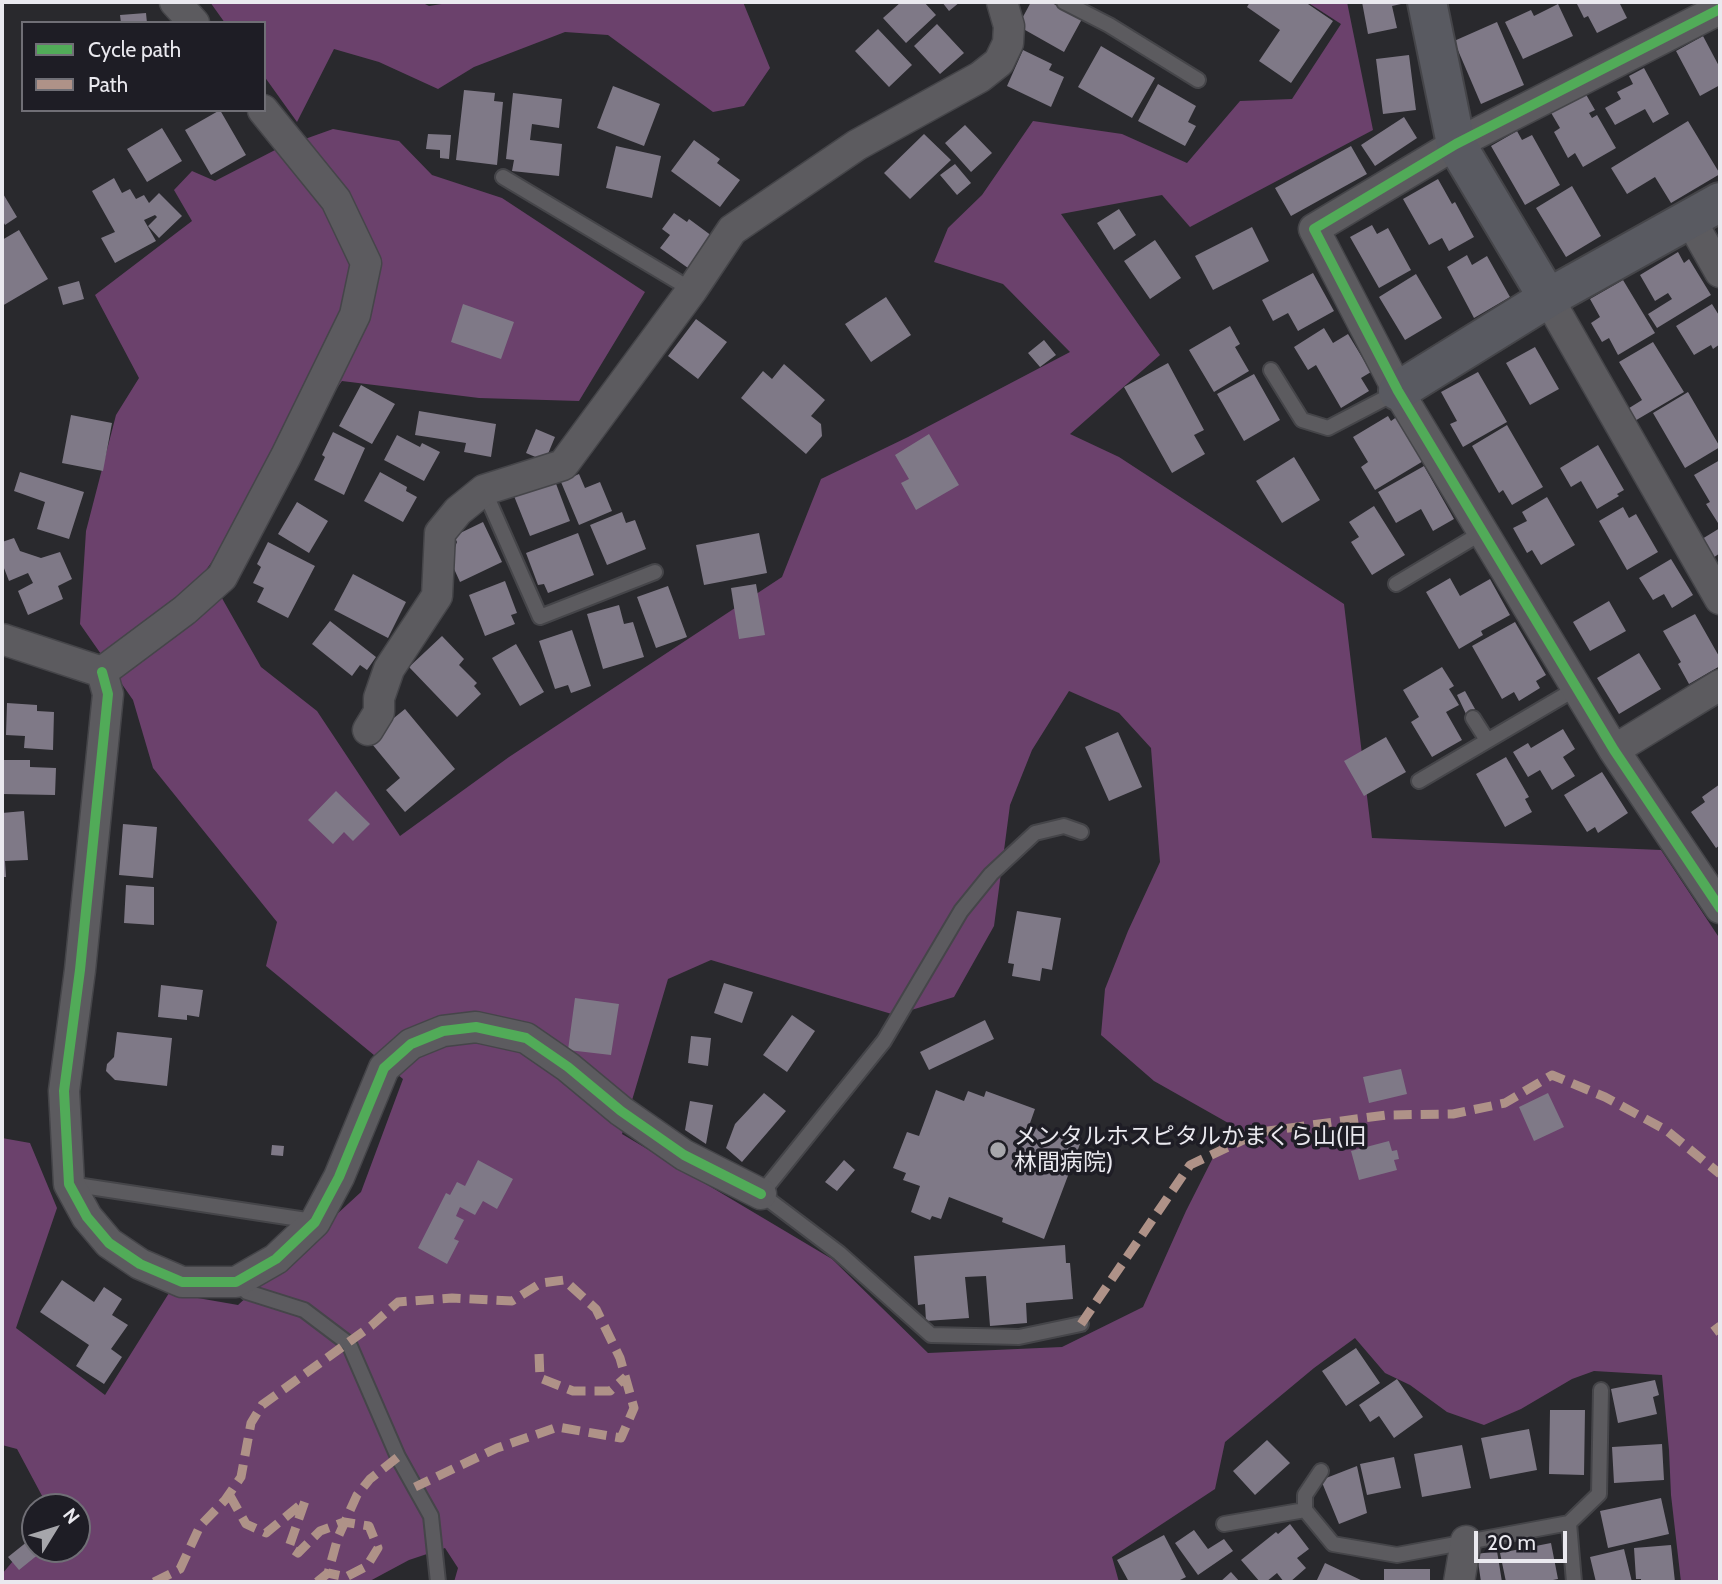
<!DOCTYPE html>
<html>
<head>
<meta charset="utf-8">
<style>
	body { margin:0 }
	#map { position:relative; width:1722px; height:1584px; overflow:hidden; background:#29292d; font-family:Cabin,sans-serif }
	canvas { display:block }
	.frame { position:absolute; inset:0; border:4px solid #eae9ef; pointer-events:none }
	.legend { position:absolute; left:21px; top:21px; width:245px; height:91px; box-sizing:border-box; background:#1e1d25; border:2px solid #706f76; margin:0; padding:9px 12px; list-style:none; font-size:21px; color:#eae9ef }
	.legend li { display:flex; align-items:center; gap:14px; height:35px }
	.legend b { width:35px; border:2px solid #706f76 }
	.north { position:absolute; left:21px; top:1493px; width:70px; height:70px; box-sizing:border-box; background:#1e1d25; border:2px solid #706f76; border-radius:50%; rotate:52deg; font-size:19px; font-weight:700; line-height:28px; text-align:center; color:#eae9ef }
	.north::after { content:''; display:block; margin:auto; width:24px; height:32px; background:#a6a6ab; clip-path:polygon(50% 0,100% 100%,50% 72%,0 100%) }
	.scale { position:absolute; left:1474px; top:1531px; width:93px; height:32px; box-sizing:border-box; border:4px solid #eae9ef; border-top:0; padding-left:9px; font-size:21px; line-height:24px; white-space:nowrap; color:#eae9ef; -webkit-text-stroke:5px #1e1d25; paint-order:stroke }
</style>
</head>
<body>
<div id="map">
<canvas width="1722" height="1584"></canvas>
<div class="frame"></div>
<ul class="legend">
<li><b style="height:9px;background:#51ab58"></b>Cycle path</li>
<li><b style="height:9px;background:#af9288"></b>Path</li>
</ul>
<div class="north">N</div>
<div class="scale">20 m</div>
</div>
<script>
const c = document.querySelector('canvas').getContext('2d');
c.lineJoin = 'round';
function paint(path, color) { c.fillStyle = color; c.fill(path, 'evenodd'); }
const poly = rows => new Path2D(rows.map(r => 'M' + r).join(''));
function stroke(path, color, width, dash) { c.strokeStyle = color; c.lineWidth = width; c.lineCap = dash ? 'butt' : 'round'; c.setLineDash(dash || []); c.stroke(path); }
function label(font, color, halo, rows, align = 'center') {
  c.font = font + ' Cabin,"Noto Sans JP",sans-serif'; c.lineWidth = 7; c.setLineDash([]); c.textBaseline = 'middle'; c.strokeStyle = halo; c.fillStyle = color; for (const [text, x, y, turn = 0] of rows) {
    c.save(); c.translate(x, y); c.rotate((+turn || 0) * Math.PI / 180); c.textAlign = isNaN(turn) ? turn : align; if (halo) c.strokeText(text, 0, 0); c.fillText(text, 0, 0); c.restore();
  }
}
paint(poly([
	[210,2,421,2,429,6,454,2,743,2,770,68,744,106,713,112,608,35,565,32,474,67,438,89,379,62,334,49,297,122,264,76,264,23,225,23],
	[1307,2,1347,2,1373,130,1190,227,1162,195,1061,214,1160,355,1070,434,1119,457,1344,604,1372,838,1661,850,1720,939,1720,1582,1681,1582,1671,1495,1669,1450,1662,1375,1594,1371,1572,1379,1521,1409,1484,1425,1447,1412,1410,1385,1385,1373,1355,1338,1314,1368,1225,1442,1215,1489,1112,1557,1119,1582,454,1582,458,1568,445,1548,409,1560,368,1582,2,1582,2,1574,35,1535,35,1549,77,1549,77,1507,48,1507,17,1449,2,1445,2,1138,30,1143,57,1208,16,1328,105,1395,169,1293,238,1305,361,1192,403,1079,266,966,277,922,153,768,133,700,80,624,86,531,116,415,139,378,95,295,192,221,174,190,192,171,215,181,277,149,333,129,399,141,432,175,502,198,645,292,579,401,479,398,342,381,206,570,261,667,317,711,400,836,509,757,782,577,821,479,908,437,1070,352,1003,284,934,262,948,228,982,195,1033,121,1122,134,1187,163,1240,101,1292,99,1341,24],
	[1069,691,1119,713,1151,748,1160,862,1128,931,1105,989,1101,1035,1154,1081,1230,1124,1186,1211,1143,1307,1062,1347,928,1353,832,1259,622,1134,668,979,711,960,895,1015,954,997,994,926,1010,805,1032,750]
]), '#6b416c');
paint(poly([
	[901,2,924,2,936,15,906,43,883,18],
	[942,2,960,2,949,11],
	[1031,2,1050,2,1082,19,1064,52,1018,26],
	[1250,2,1305,2,1333,21,1291,83,1259,61,1280,30,1247,7],
	[1362,2,1401,2,1401,4,1392,6,1397,28,1368,34],
	[1576,2,1619,2,1627,18,1597,33,1588,16,1584,18],
	[1558,4,1573,36,1523,59,1505,22,1531,10,1534,16],
	[146,13,147,23,121,23,120,15],
	[1497,22,1524,85,1481,104,1454,41],
	[937,24,964,53,940,74,914,46],
	[878,29,912,65,889,87,855,51],
	[1703,36,1720,68,1720,85,1700,96,1676,51],
	[1101,46,1155,78,1132,118,1078,87],
	[1023,50,1052,64,1049,70,1064,77,1051,107,1007,86],
	[1409,55,1416,110,1383,114,1376,59],
	[1644,68,1669,114,1653,123,1645,109,1615,125,1605,108,1621,99,1617,92,1633,84,1629,76],
	[1158,84,1196,106,1188,122,1196,126,1185,146,1138,121],
	[613,86,660,104,644,146,597,128],
	[464,90,495,93,494,101,503,102,497,165,456,160],
	[1584,91,1595,110,1589,113,1592,118,1597,115,1616,148,1583,167,1575,153,1568,158,1554,132,1560,128,1550,111],
	[513,93,562,99,559,128,532,124,530,140,562,144,559,176,512,171,514,160,506,159],
	[220,110,246,155,211,175,185,130],
	[1404,117,1417,138,1375,166,1361,145],
	[1688,121,1720,174,1671,203,1655,177,1627,194,1611,168],
	[965,125,992,153,971,172,945,143],
	[162,128,182,161,147,182,127,149],
	[1517,131,1522,140,1532,135,1560,185,1525,205,1491,146],
	[428,134,451,135,449,159,440,158,440,150,426,149],
	[924,134,951,160,910,199,884,173],
	[694,140,720,159,717,163,740,180,720,207,671,171],
	[616,146,661,156,652,198,606,188],
	[1351,146,1367,174,1291,216,1275,188],
	[955,164,971,183,957,195,940,175],
	[114,178,122,193,130,189,136,199,144,195,149,203,159,193,182,216,159,238,148,226,157,217,155,215,144,220,156,241,115,263,101,238,115,232,92,191],
	[1438,179,1452,204,1455,202,1474,237,1449,251,1442,238,1429,245,1403,199],
	[1572,186,1601,236,1566,257,1536,208],
	[2,192,17,217,5,225,2,219],
	[1119,209,1136,235,1114,250,1097,223],
	[674,213,687,222,689,219,712,236,688,268,660,248,670,235,662,229],
	[1372,225,1377,234,1388,228,1411,270,1379,288,1350,237],
	[1252,227,1269,261,1213,290,1195,256],
	[19,230,48,279,2,306,2,240],
	[1155,240,1181,278,1150,299,1124,261],
	[1678,252,1684,263,1689,259,1711,295,1657,328,1648,314,1672,299,1668,293,1655,301,1640,275],
	[1467,255,1472,265,1487,256,1510,297,1474,318,1447,267],
	[1313,273,1334,311,1298,331,1288,313,1273,321,1262,300],
	[1416,274,1442,318,1405,340,1379,297],
	[1623,280,1655,333,1618,355,1609,338,1602,342,1591,323,1600,317,1590,299],
	[79,281,84,299,63,305,58,287],
	[886,297,911,335,871,362,845,324],
	[463,304,514,322,501,359,451,342],
	[1712,304,1720,317,1720,344,1713,349,1711,345,1694,355,1676,326],
	[696,319,727,342,698,379,668,356],
	[1230,326,1240,344,1235,347,1249,371,1214,392,1189,350],
	[1324,328,1333,343,1348,334,1371,372,1361,378,1369,391,1341,408,1316,365,1308,370,1294,347],
	[1044,340,1056,355,1040,367,1028,353],
	[1653,342,1684,392,1633,422,1626,410,1642,400,1619,362],
	[1535,347,1559,389,1530,405,1506,363],
	[1168,363,1204,430,1194,435,1205,454,1172,473,1124,387],
	[784,364,825,400,811,416,821,424,822,436,806,454,741,398,763,371,772,379],
	[1478,372,1507,422,1463,447,1450,424,1457,421,1441,392],
	[1254,374,1280,420,1244,441,1217,394],
	[361,385,395,404,372,444,339,426],
	[1688,392,1720,447,1685,468,1653,413],
	[419,411,496,424,491,457,464,452,466,443,415,435],
	[71,415,112,423,103,471,62,463],
	[1388,416,1391,421,1398,416,1425,460,1375,490,1361,467,1368,462,1353,437],
	[1507,425,1543,487,1512,505,1503,490,1499,493,1472,446],
	[536,429,555,437,545,461,526,453],
	[333,432,365,448,344,495,314,480,325,457,322,455],
	[929,434,959,485,916,510,901,483,909,479,895,455],
	[397,435,420,447,422,443,440,452,424,481,384,460],
	[1598,445,1624,490,1617,494,1619,496,1597,509,1581,481,1571,487,1560,468],
	[1294,457,1320,500,1282,523,1256,481],
	[1720,460,1720,522,1718,523,1706,504,1710,502,1694,475],
	[1424,466,1454,519,1433,531,1421,509,1396,523,1378,492],
	[20,472,84,492,69,539,37,529,45,502,14,491],
	[380,472,407,487,406,491,417,497,403,522,364,501],
	[579,474,585,488,600,482,612,511,579,525,561,482],
	[555,481,570,521,530,536,514,496],
	[1547,497,1575,545,1541,565,1532,550,1527,553,1513,528,1527,521,1522,512],
	[297,502,328,521,309,553,278,534],
	[1374,506,1405,555,1372,575,1351,542,1359,537,1349,522],
	[1623,507,1629,518,1636,514,1658,552,1627,570,1599,521],
	[622,512,626,523,635,520,646,549,607,565,590,525],
	[483,522,502,562,460,582,450,560,457,542,454,536],
	[1720,528,1720,553,1713,558,1702,539],
	[578,533,594,575,548,593,544,584,538,585,526,553],
	[759,533,767,573,704,585,696,545],
	[14,538,20,551,41,558,60,552,72,579,58,586,63,599,28,615,18,591,33,583,28,573,9,581,2,563,2,542],
	[268,542,315,566,288,618,257,602,264,588,253,583,261,567,257,564],
	[1671,559,1693,595,1672,608,1664,594,1653,600,1639,578],
	[353,574,406,602,388,638,334,610],
	[1450,578,1460,596,1490,579,1510,615,1481,631,1483,635,1459,649,1426,592],
	[505,581,517,613,511,615,515,624,485,636,469,595],
	[756,584,765,635,739,639,731,588],
	[668,586,687,637,656,648,637,597],
	[1609,601,1626,631,1590,651,1573,622],
	[619,605,624,624,633,622,644,657,603,669,587,614],
	[1695,614,1720,658,1720,666,1689,684,1678,664,1681,662,1663,631],
	[330,621,376,657,367,670,360,665,352,676,312,644],
	[1515,622,1546,675,1536,681,1540,688,1519,701,1514,692,1502,699,1472,646],
	[572,630,591,686,571,693,568,685,555,689,539,641],
	[442,636,464,659,459,665,477,683,474,686,481,694,457,717,409,667],
	[516,644,544,692,520,706,492,658],
	[1639,653,1661,689,1619,714,1597,678],
	[1442,667,1454,686,1449,689,1459,705,1446,712,1462,740,1432,757,1411,722,1419,717,1403,690],
	[1465,691,1475,709,1466,714,1457,695],
	[7,703,37,705,37,711,54,712,53,750,24,748,25,736,6,735],
	[405,709,455,769,405,812,386,790,400,778,372,744,383,735,379,730],
	[1563,729,1575,749,1563,757,1575,776,1552,790,1540,770,1528,777,1513,752,1528,743,1531,748],
	[1118,732,1142,787,1109,801,1085,747],
	[1386,737,1406,772,1364,796,1344,761],
	[1506,757,1529,797,1525,799,1532,812,1505,827,1476,774],
	[3,760,30,760,30,767,56,768,55,795,2,794],
	[1602,772,1628,813,1598,833,1595,827,1587,832,1564,795],
	[1720,784,1720,845,1716,848,1691,812,1705,802,1702,797],
	[336,791,370,824,353,841,344,832,333,844,308,820],
	[24,811,28,860,5,861,6,877,2,877,2,813],
	[123,824,157,827,153,878,119,875],
	[126,885,154,887,154,925,124,923],
	[1017,911,1061,918,1052,970,1042,968,1040,981,1012,976,1014,964,1008,963],
	[724,983,753,992,742,1023,714,1013],
	[161,985,203,990,199,1017,187,1015,187,1020,158,1017],
	[575,998,619,1004,611,1055,568,1050],
	[792,1015,815,1031,787,1072,763,1055],
	[985,1020,994,1039,929,1070,920,1052],
	[117,1032,172,1038,167,1086,115,1080,106,1071,107,1064,114,1057],
	[691,1036,711,1038,708,1066,688,1063],
	[1401,1069,1407,1094,1369,1103,1363,1077],
	[936,1090,964,1101,968,1091,984,1097,986,1091,1035,1109,1029,1126,1080,1144,1044,1239,1002,1222,1003,1218,949,1197,941,1219,932,1216,930,1220,911,1212,920,1186,903,1180,906,1173,893,1168,907,1132,919,1136],
	[764,1093,786,1111,742,1162,726,1148,735,1124],
	[1548,1093,1564,1127,1534,1141,1519,1107],
	[690,1101,713,1105,706,1144,685,1130],
	[1389,1141,1392,1151,1397,1150,1399,1159,1394,1160,1397,1170,1359,1180,1351,1151],
	[272,1145,284,1146,283,1156,271,1155],
	[478,1160,513,1179,497,1209,483,1201,475,1215,460,1207,456,1216,464,1220,454,1239,459,1241,447,1264,418,1248,446,1193,450,1195,457,1182,465,1186],
	[844,1160,855,1170,837,1191,825,1182],
	[1065,1245,1066,1263,1070,1263,1073,1299,1026,1303,1027,1323,990,1326,986,1276,965,1277,969,1318,926,1321,925,1304,918,1305,914,1256],
	[62,1280,94,1302,104,1287,122,1299,112,1315,128,1325,111,1349,122,1357,104,1384,76,1366,89,1345,40,1312],
	[1356,1348,1380,1383,1346,1406,1322,1371],
	[1397,1379,1423,1417,1394,1438,1379,1416,1370,1422,1359,1405],
	[1655,1380,1659,1395,1653,1397,1657,1414,1618,1423,1611,1389],
	[1550,1410,1585,1410,1584,1475,1549,1474],
	[1529,1429,1537,1470,1490,1479,1481,1438],
	[1267,1440,1290,1463,1255,1495,1233,1471],
	[1662,1444,1664,1480,1614,1483,1612,1447],
	[1462,1445,1471,1488,1422,1497,1414,1454],
	[1394,1457,1401,1488,1367,1495,1360,1464],
	[1357,1466,1367,1513,1339,1524,1321,1480],
	[1661,1498,1669,1534,1608,1548,1600,1511],
	[1290,1524,1309,1549,1297,1558,1306,1568,1290,1582,1284,1582,1277,1573,1266,1582,1260,1582,1241,1560,1276,1532,1278,1534],
	[1194,1530,1208,1549,1224,1539,1233,1551,1198,1575,1175,1543],
	[1164,1535,1186,1577,1176,1582,1129,1582,1117,1560],
	[33,1537,35,1549,45,1549,19,1570,8,1557],
	[1551,1543,1558,1579,1543,1582,1506,1582,1500,1553],
	[1671,1545,1675,1582,1641,1582,1641,1579,1636,1579,1634,1548],
	[1624,1549,1632,1582,1596,1582,1590,1557],
	[1497,1551,1502,1582,1481,1582,1477,1554],
	[1325,1563,1365,1582,1316,1582],
	[1384,1569,1430,1569,1430,1582,1384,1582],
	[1231,1572,1240,1582,1220,1582]
]), '#7f7987');
const lane = poly([
	[1064,2,1109,25,1198,80],
	[503,177,692,290],
	[1271,370,1302,420,1328,428,1397,392],
	[484,490,540,617,655,572],
	[1396,584,1483,532],
	[1473,718,1487,740],
	[1419,781,1577,688],
	[70,1184,313,1221],
	[236,1282,247,1292,304,1310,349,1344,398,1457,431,1516,438,1582],
	[1081,1324,1019,1337,931,1335,839,1253,761,1194,884,1041,961,911,991,874,1035,833,1064,826,1081,832],
	[1321,1471,1305,1495,1305,1510,1333,1544,1397,1555,1569,1523,1574,1582],
	[1569,1523,1599,1494,1601,1390],
	[1224,1524,1305,1510]
]);
const street = poly([
	[175,2,194,23],
	[1720,9,1456,144,1314,229,1398,391,1614,750,1720,908],
	[1690,219,1720,272],
	[1548,298,1720,599],
	[2,639,102,672],
	[102,672,108,694,80,970,64,1091,69,1184,87,1217,109,1243,140,1264,182,1282,236,1282,276,1259,315,1222,339,1177,384,1068,411,1044,443,1031,476,1027,526,1038,568,1067,621,1111,684,1155,761,1194],
	[102,672,185,610,222,577,286,456,355,315,366,263,336,200,263,110],
	[368,730,379,712,379,698,389,669,437,596,440,533,458,511,484,490,563,465,692,290,732,230,857,145,980,77,999,62,1008,43,1009,26,1002,2],
	[1614,750,1720,685],
	[1459,1582,1466,1541]
]);
const secondary = poly([
	[1427,2,1456,144,1548,298],
	[1398,391,1548,298,1720,202]
]);
stroke(lane, '#454549', 18);
stroke(street, '#454549', 33);
stroke(secondary, '#454549', 42);
stroke(lane, '#5c5b5f', 14);
stroke(street, '#5c5b5f', 30);
stroke(secondary, '#595a61', 38);
stroke(poly([
	[1081,1324,1190,1165,1260,1132,1386,1115,1453,1114,1505,1103,1552,1075,1605,1097,1666,1130,1720,1174],
	[1714,1325,1720,1333],
	[539,1354,540,1378,573,1391,610,1391,626,1377],
	[229,1494,246,1524,266,1533,305,1501,289,1547,298,1553,320,1531,344,1522,369,1526,378,1548,367,1566,346,1577,328,1573],
	[154,1582,180,1569,200,1526,225,1500,241,1477,251,1423,262,1405,371,1326,398,1302,452,1298,512,1301,541,1283,564,1280,596,1309,620,1358,634,1408,621,1438,558,1427,497,1448,415,1487],
	[317,1582,328,1573,338,1537,357,1495,370,1479,398,1457]
]), '#af9288', 9, [18, 9]);
stroke(poly([
	[1720,9,1456,144,1314,229,1398,391,1614,750,1720,908],
	[102,672,108,694,80,970,64,1091,69,1184,87,1217,109,1243,140,1264,182,1282,236,1282,276,1259,315,1222,339,1177,384,1068,411,1044,443,1031,476,1027,526,1038,568,1067,621,1111,684,1155,761,1194]
]), '#51ab58', 10);
for (const [x, y, r, color] of [
	[998,1150,9,"#a6a6ab"]
]) { const dot = new Path2D(); dot.arc(x, y, r, 0, 2 * Math.PI); c.fillStyle = color; c.fill(dot); stroke(dot, '#1e1d25', 2.5); }
label('23px', '#eae9ef', '#1e1d25', [
	["メンタルホスピタルかまくら山(旧",1014,1137],
	["林間病院)",1014,1163]
], 'left');
</script>
</body>
</html>
